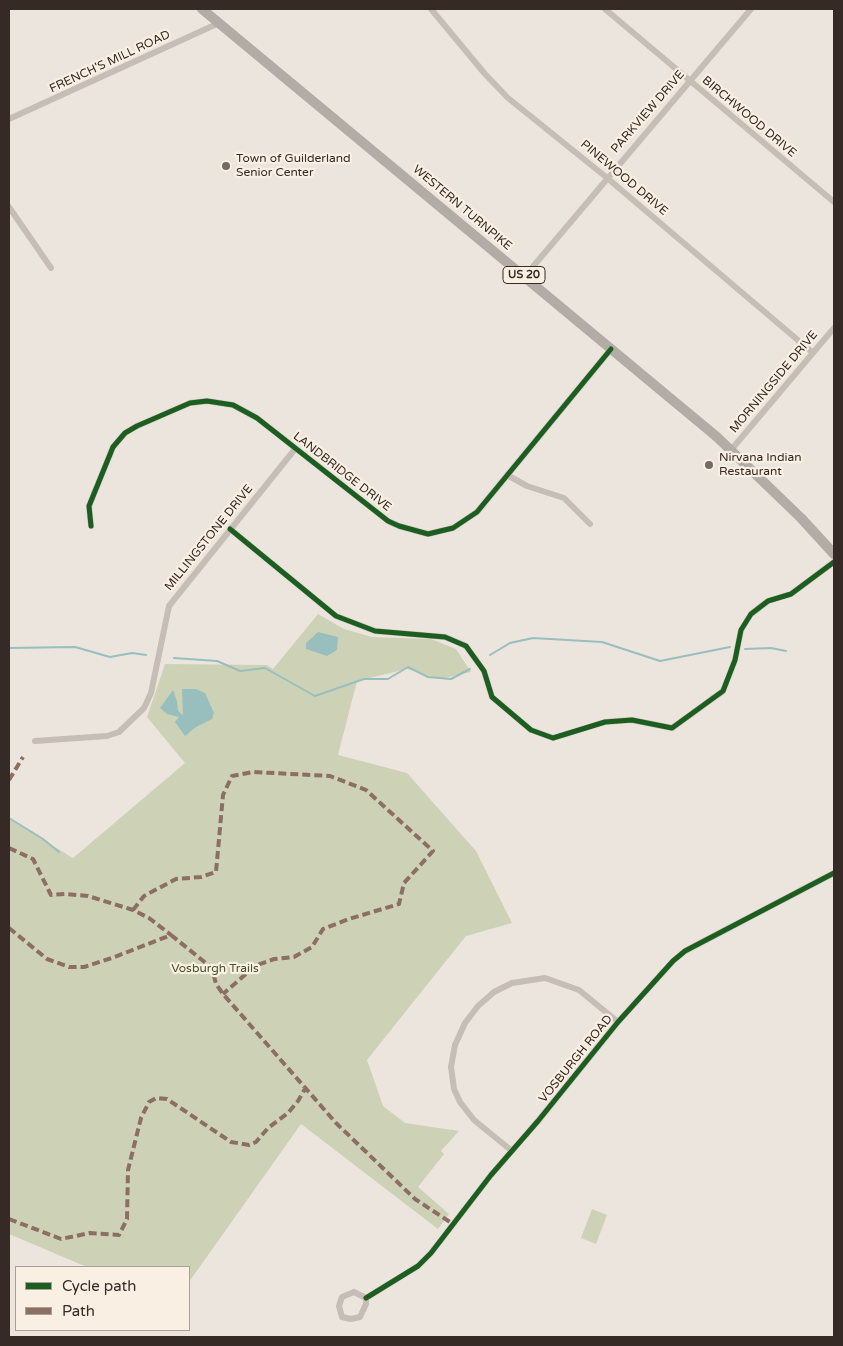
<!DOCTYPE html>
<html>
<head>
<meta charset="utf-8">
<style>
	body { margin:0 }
	#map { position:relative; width:843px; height:1346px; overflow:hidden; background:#ece5dd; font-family:"Varela Round",sans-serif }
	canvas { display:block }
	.frame { position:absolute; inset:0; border:10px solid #352a25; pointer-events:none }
	.legend { position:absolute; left:15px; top:1266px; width:175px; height:65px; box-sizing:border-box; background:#faefe3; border:1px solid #aba097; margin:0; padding:6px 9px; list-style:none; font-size:15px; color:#352a25 }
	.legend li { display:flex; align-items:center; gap:10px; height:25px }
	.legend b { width:25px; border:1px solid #aba097 }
</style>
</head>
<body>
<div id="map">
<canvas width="843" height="1346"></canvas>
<div class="frame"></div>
<ul class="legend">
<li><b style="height:6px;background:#1b5e20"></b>Cycle path</li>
<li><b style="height:6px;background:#8d6e63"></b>Path</li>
</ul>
</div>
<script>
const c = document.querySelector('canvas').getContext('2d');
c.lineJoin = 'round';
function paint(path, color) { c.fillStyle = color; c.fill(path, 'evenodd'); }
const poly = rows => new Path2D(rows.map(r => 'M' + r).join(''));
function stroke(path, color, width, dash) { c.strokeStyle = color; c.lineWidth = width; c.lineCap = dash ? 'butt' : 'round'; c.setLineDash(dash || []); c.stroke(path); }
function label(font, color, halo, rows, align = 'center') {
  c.font = font + ' "Varela Round",sans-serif'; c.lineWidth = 4.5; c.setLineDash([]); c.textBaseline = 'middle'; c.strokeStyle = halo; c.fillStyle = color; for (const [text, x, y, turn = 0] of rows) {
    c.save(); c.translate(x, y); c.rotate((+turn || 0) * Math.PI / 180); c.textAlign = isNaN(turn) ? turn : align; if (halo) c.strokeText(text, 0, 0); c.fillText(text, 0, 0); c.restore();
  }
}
paint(poly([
	[318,614,344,629,372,637,431,639,456,649,471,672,440,679,407,669,357,681,338,755,407,773,476,851,512,923,466,936,367,1060,383,1106,405,1123,459,1131,441,1151,444,1154,418,1187,449,1214,438,1229,301,1124,189,1282,189,1267,87,1267,9,1234,9,819,73,858,185,763,147,717,165,664,267,665,273,669],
	[592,1209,607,1215,596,1244,581,1238]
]), '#cdd2b6');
paint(poly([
	[318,632,338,637,337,650,327,656,306,649,306,643],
	[182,689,196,689,205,693,214,713,212,719,196,727,185,736,175,722,179,717,167,714,160,708,173,690,177,701,178,711,183,715]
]), '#98bfbe');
stroke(poly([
	[9,648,75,647,110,657,132,653,146,655],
	[745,649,771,648,786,651],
	[490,655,510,643,533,638,602,642,660,661,730,647],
	[174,658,217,661,240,671,265,668,315,696,364,679,388,679,408,667,428,677,451,679,470,669],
	[9,818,43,839,59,852]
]), '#98bfbe', 2);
stroke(poly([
	[431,9,485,74,508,98,606,177,813,353],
	[605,9,834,202],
	[9,119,219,23],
	[9,207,51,268],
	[525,276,751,9],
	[731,450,834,328],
	[507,475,527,486,564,498,590,524],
	[91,526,89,506,113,447,125,433,137,426,190,403,207,401,233,405,257,418,388,521,399,526,428,534,453,528,477,512,611,349],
	[230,529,336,616,375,631,445,637,466,646,484,671,492,697,531,730,553,738,605,722,632,720,672,728,723,691,735,660,741,630,751,614,768,601,791,594,834,562],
	[35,741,107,736,119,732,144,708,151,693,169,606,295,449],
	[512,1151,474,1120,460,1102,454,1089,451,1067,455,1045,465,1023,478,1006,494,992,512,983,545,978,579,990,618,1022],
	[354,1292,366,1298,366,1304,360,1317,351,1319,342,1317,339,1306,342,1297,354,1292],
	[366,1298,418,1266,431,1253,491,1175,538,1121,618,1022,673,961,685,951,834,873]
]), '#c5bdb6', 6);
stroke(poly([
	[202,9,717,437,801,518,834,554]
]), '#b3aba6', 10);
stroke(poly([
	[9,780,23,757],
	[9,848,33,859,51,895,65,894,88,896,133,910,149,918,171,935],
	[133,910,144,896,176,879,201,877,216,872,223,795,232,776,253,772,330,776,366,790,433,851,404,883,399,904,349,919,323,929,312,947,294,957,274,959,255,966,223,994],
	[9,928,47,959,69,967,84,967,112,958,171,935,212,968,216,984,223,994,336,1123,415,1199,453,1224],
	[9,1219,61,1239,90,1233,119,1235,127,1219,128,1170,141,1118,149,1102,156,1098,167,1099,231,1142,249,1145,256,1142,268,1128,288,1113,298,1101,306,1087]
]), '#8d6e63', 4, [8, 4]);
stroke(poly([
	[91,526,89,506,113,447,125,433,137,426,190,403,207,401,233,405,257,418,388,521,399,526,428,534,453,528,477,512,611,349],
	[230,529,336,616,375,631,445,637,466,646,484,671,492,697,531,730,553,738,605,722,632,720,672,728,723,691,735,660,741,630,751,614,768,601,791,594,834,562],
	[366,1298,418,1266,431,1253,491,1175,538,1121,618,1022,673,961,685,951,834,873]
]), '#1b5e20', 5);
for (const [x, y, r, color] of [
	[226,166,5,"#756b65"],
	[709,465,5,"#756b65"]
]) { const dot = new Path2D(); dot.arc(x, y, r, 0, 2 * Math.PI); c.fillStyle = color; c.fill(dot); stroke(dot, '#faefe3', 2); }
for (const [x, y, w] of [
	[524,275,42]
]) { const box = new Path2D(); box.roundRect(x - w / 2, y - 8.5, w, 17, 4); c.fillStyle = '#faefe3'; c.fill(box); stroke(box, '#352a25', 1); }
label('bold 11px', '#352a25', null, [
	["US 20",524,275]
]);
label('12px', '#352a25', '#faefe3', [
	["FRENCH'S MILL ROAD",110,62,-25],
	["PARKVIEW DRIVE",648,112,-49],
	["BIRCHWOOD DRIVE",749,117,40],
	["PINEWOOD DRIVE",624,178,40],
	["WESTERN TURNPIKE",462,208,40],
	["MORNINGSIDE DRIVE",774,382,-50],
	["LANDBRIDGE DRIVE",342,472,38],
	["MILLINGSTONE DRIVE",209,538,-51],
	["VOSBURGH ROAD",576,1059,-51]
]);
label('12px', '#352a25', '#faefe3', [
	["Town of Guilderland",236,159],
	["Senior Center",236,173],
	["Nirvana Indian",719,458],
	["Restaurant",719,472]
], 'left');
label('12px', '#455527', '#faefe3', [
	["Vosburgh Trails",215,969]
]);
</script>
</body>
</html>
